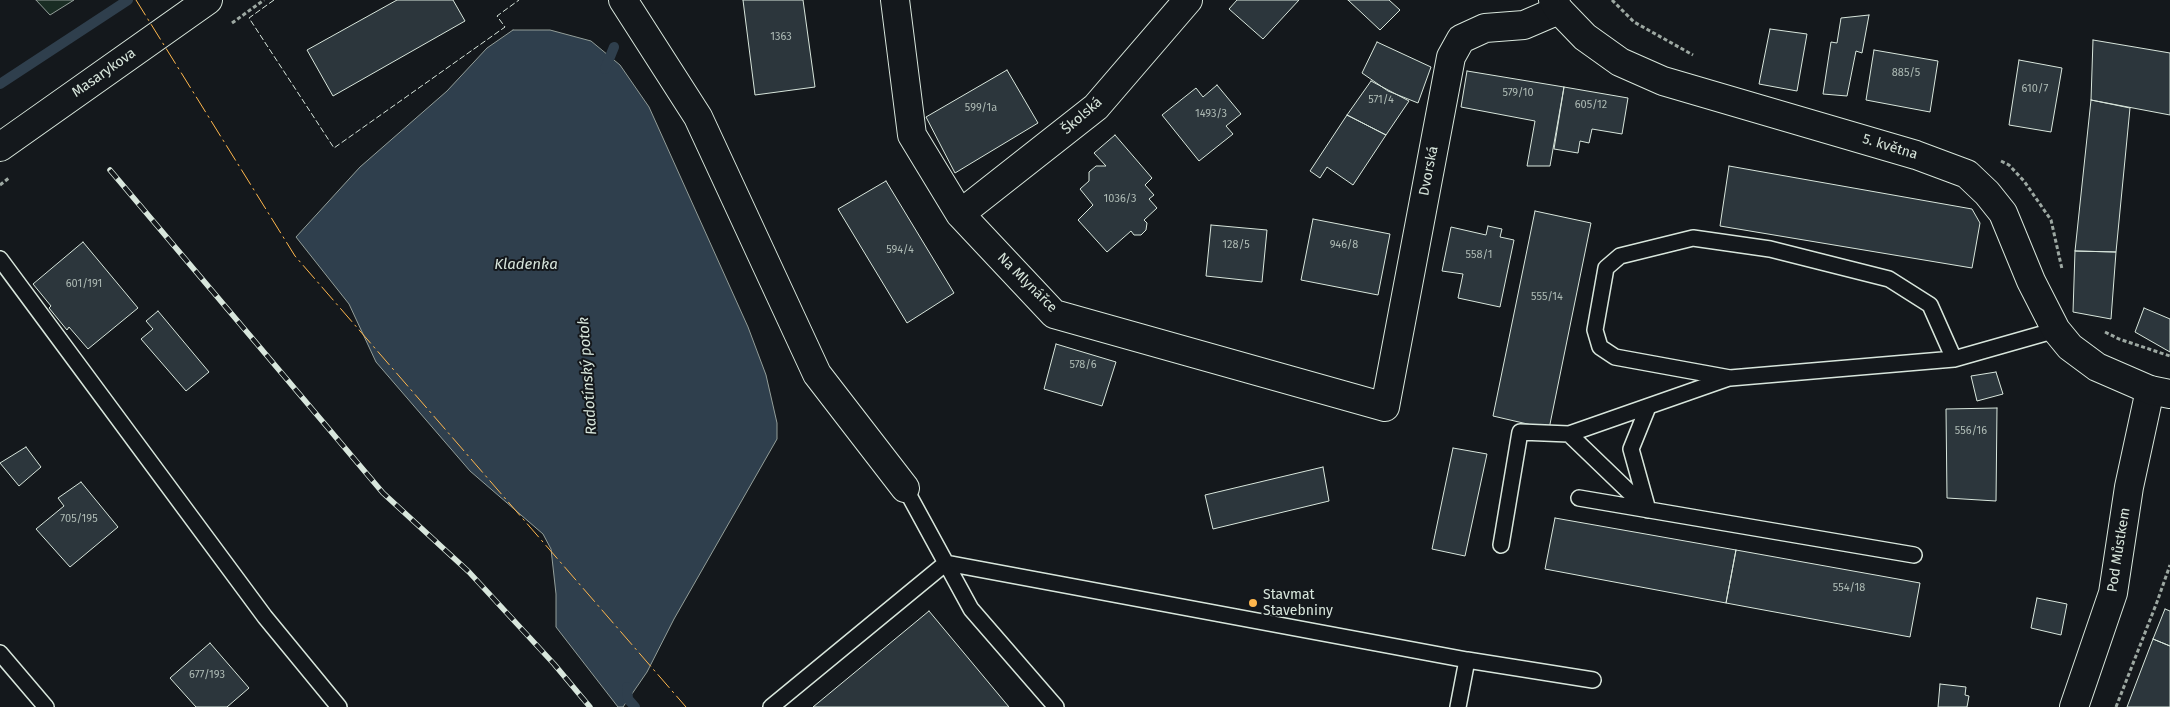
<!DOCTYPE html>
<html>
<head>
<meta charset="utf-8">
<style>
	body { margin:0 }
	canvas { display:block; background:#14181c }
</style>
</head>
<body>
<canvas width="2170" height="707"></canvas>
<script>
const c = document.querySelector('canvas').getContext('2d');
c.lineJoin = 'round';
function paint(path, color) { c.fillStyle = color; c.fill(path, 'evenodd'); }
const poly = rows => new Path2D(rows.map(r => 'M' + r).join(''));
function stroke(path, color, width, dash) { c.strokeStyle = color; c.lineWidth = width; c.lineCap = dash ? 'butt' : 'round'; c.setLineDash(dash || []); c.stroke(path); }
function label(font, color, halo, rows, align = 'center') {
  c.font = font + ' "Fira Sans",sans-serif'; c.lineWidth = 4; c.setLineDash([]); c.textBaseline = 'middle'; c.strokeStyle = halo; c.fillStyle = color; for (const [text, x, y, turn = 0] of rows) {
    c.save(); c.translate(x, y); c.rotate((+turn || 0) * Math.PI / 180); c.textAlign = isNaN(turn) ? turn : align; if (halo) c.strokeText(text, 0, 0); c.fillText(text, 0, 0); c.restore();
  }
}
const green = poly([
	[36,0,74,0,50,15,36,0]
]);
paint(green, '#1a2d24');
stroke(green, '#939e99', 1);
const water = poly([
	[513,30,550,30,591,41,620,65,649,107,748,327,766,375,777,423,777,439,674,619,647,672,623,707,618,707,556,627,556,594,551,549,543,534,470,471,376,362,349,304,296,237,360,167,447,91,487,48,513,30]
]);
paint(water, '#2f3f4d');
stroke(water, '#939e99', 1);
stroke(poly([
	[605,69,614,47],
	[0,84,128,0],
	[627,687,628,699,635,707]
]), '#2f3f4d', 10);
const building = poly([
	[397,0,453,0,465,21,333,96,307,50,397,0],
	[743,0,803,0,815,87,755,95,743,0],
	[1237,0,1299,0,1263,39,1229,9,1237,0],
	[1348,0,1389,0,1400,10,1380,30,1348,0],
	[1869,15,1862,53,1856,51,1847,96,1823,94,1831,42,1837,43,1841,18,1869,15],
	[1770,29,1807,34,1797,91,1759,84,1770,29],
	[2093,40,2170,53,2170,115,2091,100,2093,40],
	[1377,42,1431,67,1418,103,1388,91,1362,73,1377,42],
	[1874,50,1938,61,1930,112,1866,100,1874,50],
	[2019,60,2062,68,2051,132,2009,125,2019,60],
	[1007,70,1038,123,955,173,926,117,1007,70],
	[1467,71,1564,87,1550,166,1527,166,1535,121,1461,107,1467,71],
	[1371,81,1409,101,1386,135,1347,115,1371,81],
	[1217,85,1241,114,1226,126,1233,134,1199,161,1162,115,1196,88,1203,97,1217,85],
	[1564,87,1628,98,1622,134,1592,129,1589,143,1580,141,1578,153,1554,149,1564,87],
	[2091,100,2130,108,2116,252,2075,251,2091,100],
	[1347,115,1386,135,1353,185,1327,167,1320,178,1310,171,1347,115],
	[1115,135,1152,178,1145,185,1154,195,1149,199,1157,208,1144,220,1147,223,1146,230,1141,235,1134,235,1131,231,1107,252,1078,220,1093,205,1080,189,1089,181,1089,172,1096,166,1106,166,1094,153,1115,135],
	[1729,166,1972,209,1980,223,1972,268,1720,226,1729,166],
	[886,181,954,293,907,323,838,209,886,181],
	[1535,211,1591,223,1549,429,1493,416,1535,211],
	[1313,219,1390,234,1378,295,1301,280,1313,219],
	[1211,225,1267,230,1262,282,1206,276,1211,225],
	[1488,226,1502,229,1500,237,1514,240,1500,307,1458,298,1463,274,1442,271,1451,227,1486,235,1488,226],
	[83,242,138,308,88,349,69,327,67,330,49,308,51,306,33,284,83,242],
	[2075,251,2116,252,2111,319,2073,312,2075,251],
	[2144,308,2170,319,2170,352,2135,332,2144,308],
	[158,311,209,372,186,391,141,339,153,329,146,321,158,311],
	[1056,344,1116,362,1102,406,1044,389,1056,344],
	[1996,372,2003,394,1977,401,1971,376,1996,372],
	[1997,408,1996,501,1947,498,1946,409,1997,408],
	[26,447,41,467,19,486,0,463,26,447],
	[1453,448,1487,454,1465,556,1432,549,1453,448],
	[1323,467,1329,501,1213,529,1205,495,1323,467],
	[81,482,118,527,70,567,36,529,64,506,58,498,81,482],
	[1555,518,1736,550,1726,603,1545,569,1555,518],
	[1736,550,1920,583,1910,637,1726,603,1736,550],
	[2037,598,2067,604,2061,635,2031,628,2037,598],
	[2165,609,2170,611,2170,646,2153,639,2165,609],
	[929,611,1009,707,813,707,929,611],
	[2153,639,2170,646,2170,707,2127,707,2153,639],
	[210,643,249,688,227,707,196,707,170,678,210,643],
	[1940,684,1966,687,1965,695,1969,696,1967,707,1938,707,1940,684]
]);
paint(building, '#2c363c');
stroke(building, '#d8e6dc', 1);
const service = poly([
	[0,259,265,617,339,707],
	[1954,359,1930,305,1889,279,1770,249,1693,238,1620,256,1606,268,1595,330,1600,347,1615,357,1730,378,1954,359,2056,330],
	[1648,407,1631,449,1648,510,1569,434,1729,378],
	[905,488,971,609,1056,707],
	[1579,498,1914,555],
	[1501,545,1520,432,1569,434],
	[0,653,46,707],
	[1467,660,1593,680],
	[771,707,946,563,1467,660,1458,707]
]);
const minor = poly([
	[623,0,698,117,817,374,905,488],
	[895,0,912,135,960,214,1054,314,1385,407,1451,57,1461,39,1485,28,1524,25,1559,10],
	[960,214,1096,107,1188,0]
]);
const tertiary = poly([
	[2074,707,2113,593,2129,487,2150,390]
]);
const secondary = poly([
	[1553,0,1559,10,1585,37,1620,62,1663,81,1916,155,1967,174,1987,193,2003,213,2031,281,2056,330,2070,347,2097,367,2150,390,2170,394],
	[0,147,208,0]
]);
stroke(service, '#d8e6dc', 18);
stroke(minor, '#d8e6dc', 30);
stroke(tertiary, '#d8e6dc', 30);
stroke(secondary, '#d8e6dc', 30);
stroke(poly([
	[1612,0,1634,22,1693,55],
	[232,23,264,0],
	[2001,161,2009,165,2024,181,2051,220,2062,269],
	[0,185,9,178],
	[2105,332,2119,339,2170,356],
	[2116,707,2157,602,2170,565]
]), '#9da8a2', 3, [4, 2.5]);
stroke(service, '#14181c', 15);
stroke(minor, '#14181c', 28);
stroke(tertiary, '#14181c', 28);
stroke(secondary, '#14181c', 28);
const rail = poly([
	[110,170,383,493,469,572,554,664,590,707]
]);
stroke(rail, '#d8e6dc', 5.5);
stroke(rail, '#14181c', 4, [11]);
stroke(poly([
	[274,0,249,18,334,148,505,27,497,16,519,0]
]), '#d8e6dc', 1, [6, 2.5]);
stroke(poly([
	[136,0,295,256,686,707]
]), '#ffb74d', 1, [18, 4, 2.5, 4]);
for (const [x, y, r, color] of [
	[1253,603,5,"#ffb74d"]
]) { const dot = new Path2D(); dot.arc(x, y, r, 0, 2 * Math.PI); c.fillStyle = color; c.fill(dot); stroke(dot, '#14181c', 2); }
label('11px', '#adbab4', null, [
	["1363",781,37],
	["885/5",1906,73],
	["610/7",2035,89],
	["579/10",1518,93],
	["571/4",1381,100],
	["605/12",1591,105],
	["599/1a",981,108],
	["1493/3",1211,114],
	["1036/3",1120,199],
	["128/5",1236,245],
	["946/8",1344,245],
	["594/4",900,250],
	["558/1",1479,255],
	["601/191",84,284],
	["555/14",1547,297],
	["578/6",1083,365],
	["556/16",1971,431],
	["705/195",79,519],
	["554/18",1849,588],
	["677/193",207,675]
]);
label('14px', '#d8e6dc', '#14181c', [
	["Masarykova",104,73,-35],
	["Školská",1082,116,-41],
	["5. května",1890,147,17],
	["Dvorská",1429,171,-79],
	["Na Mlynářce",1027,283,45],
	["Pod Můstkem",2119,550,-81]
]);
label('14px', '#d8e6dc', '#14181c', [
	["Stavmat",1263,595],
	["Stavebniny",1263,611]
], 'left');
label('italic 15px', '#d8e6dc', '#14181c', [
	["Kladenka",526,265],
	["Radotínský potok",588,376,-94]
]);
</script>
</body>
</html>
